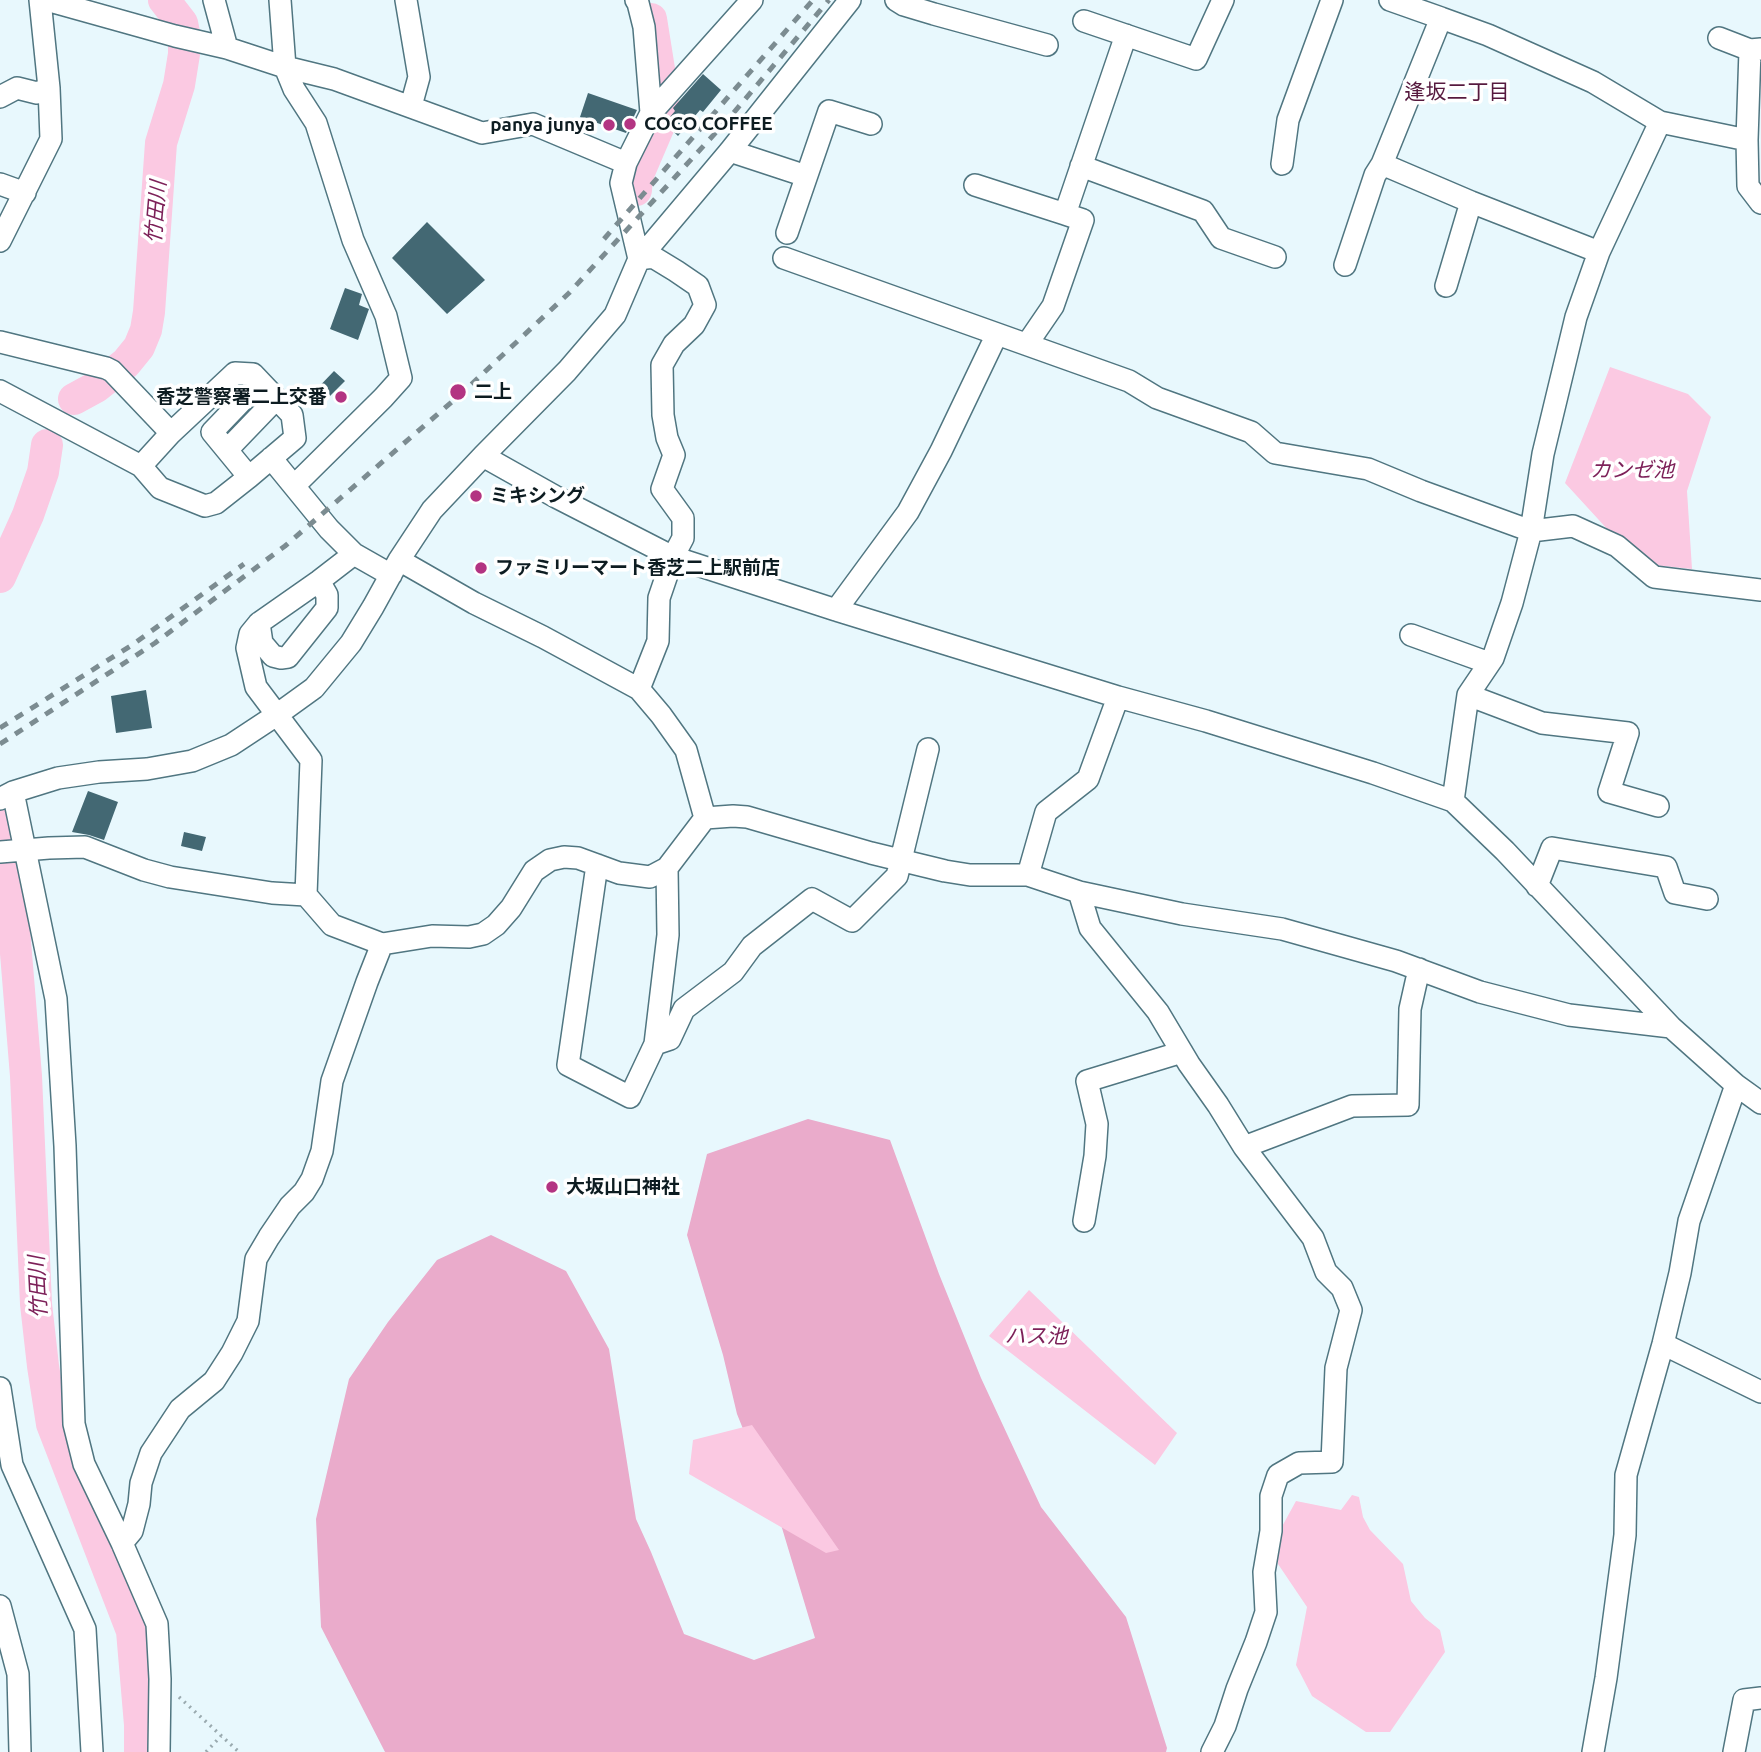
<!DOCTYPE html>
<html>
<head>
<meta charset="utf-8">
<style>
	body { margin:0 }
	canvas { display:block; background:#e8f8fd }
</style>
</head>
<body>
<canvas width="1761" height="1752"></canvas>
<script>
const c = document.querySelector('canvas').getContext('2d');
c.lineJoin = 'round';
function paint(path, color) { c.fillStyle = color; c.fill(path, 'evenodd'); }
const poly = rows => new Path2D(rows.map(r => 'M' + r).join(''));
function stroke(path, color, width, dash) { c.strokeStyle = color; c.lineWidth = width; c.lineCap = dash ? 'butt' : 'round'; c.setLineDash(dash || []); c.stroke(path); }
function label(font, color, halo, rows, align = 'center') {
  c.font = font + ' Ubuntu,"Noto Sans JP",sans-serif'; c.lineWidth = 7; c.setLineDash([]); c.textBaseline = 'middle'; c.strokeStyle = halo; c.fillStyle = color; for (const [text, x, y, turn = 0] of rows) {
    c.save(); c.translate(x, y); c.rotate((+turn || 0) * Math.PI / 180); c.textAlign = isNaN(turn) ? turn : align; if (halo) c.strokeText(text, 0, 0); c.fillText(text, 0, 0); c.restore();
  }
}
paint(poly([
	[808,1119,890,1140,939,1274,981,1378,1041,1507,1126,1617,1167,1748,1166,1752,385,1752,321,1627,316,1519,349,1379,388,1322,437,1260,491,1235,566,1271,609,1349,636,1519,651,1552,684,1634,754,1660,815,1638,779,1518,737,1414,723,1355,687,1235,707,1154]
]), '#eaabcb');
paint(poly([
	[1610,367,1688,394,1711,417,1687,491,1692,569,1653,565,1609,531,1565,483],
	[1029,1290,1177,1433,1155,1465,989,1336],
	[752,1425,839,1550,826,1553,689,1474,693,1440],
	[1352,1495,1359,1497,1363,1517,1370,1530,1403,1564,1411,1601,1425,1618,1440,1630,1445,1652,1390,1732,1366,1732,1312,1696,1296,1665,1307,1607,1278,1564,1279,1532,1296,1501,1341,1510]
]), '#fbc9e2');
stroke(poly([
	[636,190,637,177,658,128,663,111,662,88,651,19],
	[74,399,96,387,126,363,139,347,146,330,149,312,161,143,179,85,184,54,184,33,182,23,164,0],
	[0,577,28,515,43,472,47,445],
	[0,807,11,892,26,1076,36,1304,43,1366,52,1424,132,1631,140,1725,140,1752]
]), '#fbc9e2', 32);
paint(poly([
	[703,74,721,90,703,112,700,110,678,136,667,125,671,119,669,118,675,111,673,108],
	[588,93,637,110,626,133,580,117],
	[427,222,485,280,447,314,392,258],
	[345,288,362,294,359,305,369,309,358,340,330,329],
	[334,371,345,381,320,406,310,396],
	[146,690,152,728,116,733,111,696],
	[88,791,118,802,104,840,89,835,72,832],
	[184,832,206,837,202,851,181,846]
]), '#436873');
const minor = poly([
	[46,0,175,36,227,48,285,67,334,79,482,133,533,124,626,163],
	[214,0,227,48],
	[280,0,285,67,294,89,316,123,353,240,386,316,401,378,383,398,294,486],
	[406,0,419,77,411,106],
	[636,0,638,3,644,27,651,113],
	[896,0,904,5,934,14,1047,45],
	[1390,0,1441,18,1382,164,1471,202,1599,252],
	[1441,18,1488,35,1593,82,1660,122,1747,140,1748,186,1761,203],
	[1084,21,1196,59,1223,0],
	[1719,38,1750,50,1761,49],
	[0,97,17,88,37,93,49,88],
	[1747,140,1750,50],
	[730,151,806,176],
	[1282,164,1288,120,1332,0],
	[1081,166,1203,211,1221,238,1275,257],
	[0,184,25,193],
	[975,185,1065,214],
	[787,233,829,111,871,124],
	[0,241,51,139,49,88,40,0],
	[784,258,1129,381,1157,398,1251,432,1275,453,1368,469,1421,491,1531,531,1573,526,1617,546,1654,577,1761,590],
	[639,259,621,183,626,163,651,113,752,0],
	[1345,265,1375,175,1382,164],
	[1446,286,1471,202],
	[0,342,106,368,112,371,171,433],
	[1027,344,1053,306,1083,220,1065,214,1126,35],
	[0,391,141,466,160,488,205,506,216,503,249,477,295,438,292,415,253,374,235,373,171,433,141,466],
	[227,450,276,399],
	[483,456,556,497,673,557,836,610,1118,697,1206,721,1373,773,1453,801,1505,851,1671,1027,1736,1085,1761,1103],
	[271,458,329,529,354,554,391,575],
	[249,477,212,432,260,382],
	[354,554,319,581,259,623,250,634,247,648,256,687,311,760,306,895,332,925,382,944,432,936,469,937,483,934,496,925,511,908,534,871,550,860,564,857,578,858,619,873,650,877,667,868,705,818,686,750,661,715,639,689,543,637,474,603,399,560],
	[836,610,908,512,941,451,997,334],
	[259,623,262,643,273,656,281,658,288,657,327,608,327,595,319,581],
	[1411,635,1489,663],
	[639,689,658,641,659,598,673,557,683,538,683,518,662,489,674,455,667,438,663,415,662,365,674,344,694,325,705,305,698,286,676,271,653,257,639,259],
	[1468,695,1542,723,1628,733,1609,792,1658,806],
	[13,792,56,999,65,1146,74,1424,84,1464,122,1543,157,1624,160,1679,159,1752],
	[0,799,13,792,58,778,99,772,147,769,192,761,231,745,278,714,314,688,351,643,373,607,399,560,432,510,483,456,567,371,615,315,639,259,730,151,850,0],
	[1453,801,1468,695,1493,658,1512,603,1531,531,1543,454,1576,317,1599,252,1660,122],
	[705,818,733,816,747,817,871,853,945,871,970,875,1028,875,1046,812,1088,779,1118,697],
	[0,852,49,848,85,847,144,870,170,877,272,893,306,895],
	[597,865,568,1065,630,1097,655,1044,668,935,667,868],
	[1028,875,1079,892,1182,914,1282,929,1396,961,1480,992,1569,1015,1671,1027],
	[1537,886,1552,848,1666,867,1675,893,1707,899],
	[1079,892,1090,928,1158,1012,1189,1064,1218,1105,1244,1147,1352,1106,1408,1105,1410,1009,1419,969],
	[655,1044,670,1039,684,1009,733,972,752,946,812,899,852,921,897,876,928,749],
	[1084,1221,1095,1156,1097,1124,1087,1081,1182,1052],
	[1663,1344,1761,1392],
	[0,1388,12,1465,85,1629,92,1752],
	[122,1543,132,1531,139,1504,141,1483,151,1453,180,1409,214,1381,232,1353,248,1321,256,1259,269,1237,290,1206,304,1192,312,1179,322,1151,332,1081,367,982,382,944],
	[0,1606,18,1674,20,1752],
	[1212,1752,1225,1726,1237,1689,1256,1642,1266,1612,1264,1572,1271,1531,1271,1496,1278,1475,1299,1463,1332,1462,1336,1368,1351,1310,1342,1288,1326,1272,1313,1238,1244,1147],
	[1593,1752,1606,1678,1625,1535,1626,1475,1663,1344,1680,1273,1689,1221,1736,1085],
	[1734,1752,1744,1700,1761,1698]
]);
stroke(minor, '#507681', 24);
stroke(poly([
	[179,1697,239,1752],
	[206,1752,221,1736]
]), '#9aaaaf', 3.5, [2, 5]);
stroke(minor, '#fff', 21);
stroke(poly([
	[604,239,813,0],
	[0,728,132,645,244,564],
	[0,744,155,643,285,546,461,394,569,293,730,117,829,0]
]), '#7c8c91', 5, [9, 9]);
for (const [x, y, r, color] of [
	[630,124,7,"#b33482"],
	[609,125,7,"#b33482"],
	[458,392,9,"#b33482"],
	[341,397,7,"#b33482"],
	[476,496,7,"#b33482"],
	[481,568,7,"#b33482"],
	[552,1187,7,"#b33482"]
]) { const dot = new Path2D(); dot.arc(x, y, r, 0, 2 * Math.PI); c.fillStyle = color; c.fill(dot); stroke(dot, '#fff', 2.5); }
label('bold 19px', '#0d1c21', '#fff', [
	["COCO COFFEE",644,124],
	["panya junya",595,125,"right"],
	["二上",474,392],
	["香芝警察署二上交番",327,397,"right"],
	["ミキシング",490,496],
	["ファミリーマート香芝二上駅前店",495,568],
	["大坂山口神社",566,1187]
], 'left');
label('21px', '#56193e', '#fff', [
	["逢坂二丁目",1457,92]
]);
label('italic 21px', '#7d2159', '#fff', [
	["竹田川",156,212,-85],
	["カンゼ池",1632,470],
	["竹田川",38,1287,-93],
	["ハス池",1036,1336]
]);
</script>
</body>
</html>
